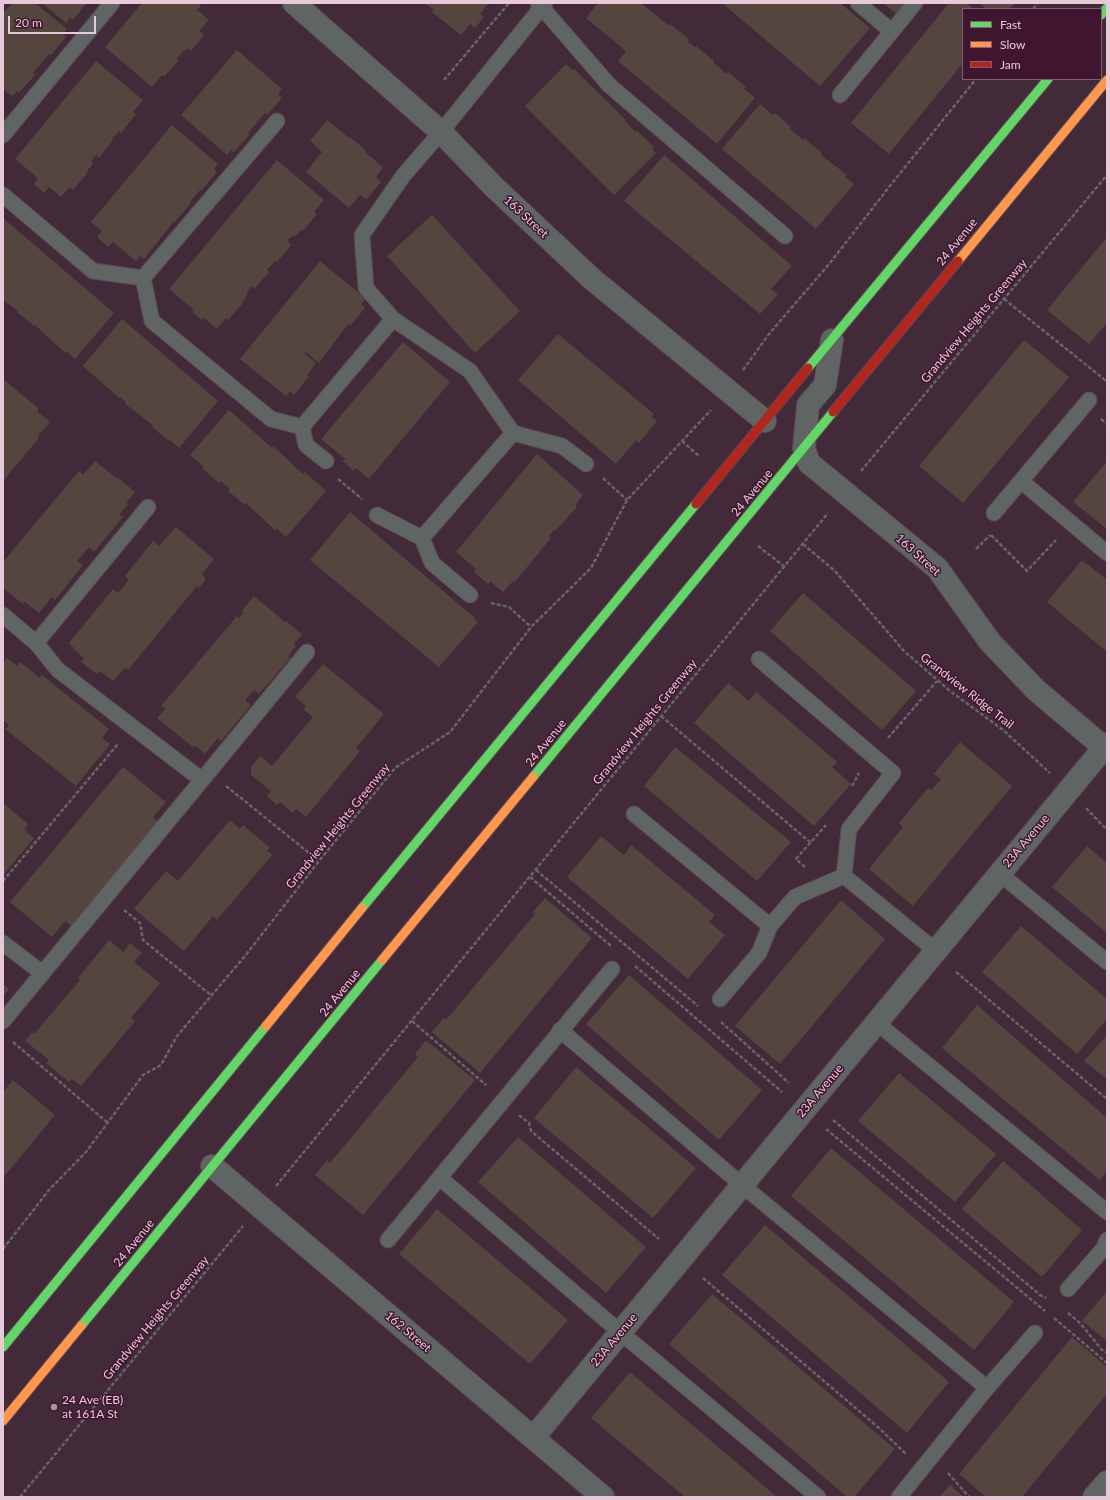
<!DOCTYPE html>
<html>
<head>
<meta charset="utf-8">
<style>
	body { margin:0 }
	#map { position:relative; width:1110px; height:1500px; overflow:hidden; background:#422a38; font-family:Lato,sans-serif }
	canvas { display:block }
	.frame { position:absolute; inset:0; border:4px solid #e7c9d9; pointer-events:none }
	.legend { position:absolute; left:962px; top:8px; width:140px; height:72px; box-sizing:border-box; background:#401530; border:1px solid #835d74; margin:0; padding:5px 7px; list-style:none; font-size:12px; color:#e7c9d9 }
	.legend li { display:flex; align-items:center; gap:8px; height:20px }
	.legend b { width:20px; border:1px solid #835d74 }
	.scale { position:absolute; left:8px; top:16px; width:88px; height:18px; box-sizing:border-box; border:2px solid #e7c9d9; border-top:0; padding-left:5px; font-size:12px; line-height:14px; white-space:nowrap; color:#e7c9d9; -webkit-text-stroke:3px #401530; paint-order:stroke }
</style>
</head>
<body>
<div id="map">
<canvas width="1110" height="1500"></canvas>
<div class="frame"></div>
<ul class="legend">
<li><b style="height:5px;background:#63d668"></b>Fast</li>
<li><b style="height:5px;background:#ff974d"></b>Slow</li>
<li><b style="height:5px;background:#b3261e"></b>Jam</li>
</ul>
<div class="scale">20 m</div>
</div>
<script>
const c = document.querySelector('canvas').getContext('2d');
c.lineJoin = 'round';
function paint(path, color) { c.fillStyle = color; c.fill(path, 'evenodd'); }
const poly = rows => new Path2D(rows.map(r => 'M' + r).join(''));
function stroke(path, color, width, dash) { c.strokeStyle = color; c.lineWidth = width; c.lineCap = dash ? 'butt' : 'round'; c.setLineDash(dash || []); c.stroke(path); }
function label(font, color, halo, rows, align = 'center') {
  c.font = font + ' Lato,sans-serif'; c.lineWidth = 3; c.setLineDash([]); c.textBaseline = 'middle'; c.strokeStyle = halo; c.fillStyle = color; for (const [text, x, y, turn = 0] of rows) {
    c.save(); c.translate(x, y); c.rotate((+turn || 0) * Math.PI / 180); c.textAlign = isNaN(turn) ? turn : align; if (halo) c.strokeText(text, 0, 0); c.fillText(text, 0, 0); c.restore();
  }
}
paint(poly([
	[12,3,35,3,67,29,63,34,66,37,50,56,49,54,33,73,35,75,19,93,17,91,12,96,3,89,3,14],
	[42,3,87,3,73,20,70,18,66,23],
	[142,3,199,3,201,5,197,10,209,20,199,31,204,35,191,51,188,48,185,51,184,50,177,59,179,60,164,77,162,75,152,87,105,47],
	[425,3,489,3,480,14,484,17,475,28,470,24,461,35,432,12,434,10],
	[598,3,641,3,669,26,670,24,689,39,687,41,695,47,696,46,714,61,713,62,726,74,728,72,746,87,744,89,755,98,717,144,618,61,626,51,586,18],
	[722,3,840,3,870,28,820,86],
	[883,3,912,3,900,17],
	[949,3,966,3,974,9,963,9,963,63,889,154,851,123],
	[979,3,1015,3,1010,9,986,9],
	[237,50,282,89,278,94,282,98,267,115,265,113,248,133,250,134,234,152,231,150,227,155,181,115],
	[96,61,143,100,133,112,136,114,121,133,119,131,112,139,113,140,99,158,96,155,91,162,93,164,87,171,88,172,73,190,70,187,61,197,49,187,44,193,34,184,38,178,15,159],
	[566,64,573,70,574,69,626,120,625,121,636,132,637,131,654,147,652,149,656,153,614,195,525,106],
	[760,104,773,115,775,113,791,127,790,129,803,140,804,138,822,153,821,155,847,175,845,177,854,184,816,229,722,149],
	[327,120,349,138,350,137,366,150,365,152,383,167,376,177,381,182,366,200,360,195,349,208,306,172,322,152,310,141],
	[172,125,218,164,214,169,217,172,201,191,200,190,190,202,191,203,175,222,174,221,144,259,140,256,136,261,113,242,108,247,97,237,102,231,91,222],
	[664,155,792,266,771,289,778,294,760,314,624,201],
	[277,160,324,200,314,212,317,214,303,231,302,229,295,237,293,235,287,241,291,245,277,262,275,261,267,270,269,272,254,289,252,286,246,293,248,294,242,302,243,303,228,320,226,318,217,329,204,318,202,320,192,312,194,310,169,289],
	[432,215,520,311,475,353,387,256],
	[3,218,114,313,75,359,66,351,65,353,35,325,34,326,17,312,18,311,3,300],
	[1107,237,1107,323,1089,344,1047,310],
	[320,261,366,299,361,304,365,308,350,326,348,324,319,363,306,352,305,354,316,363,307,375,309,376,294,395,290,391,286,396,240,359],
	[122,319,218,401,179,448,170,440,169,441,152,427,153,425,125,404,126,402,120,397,119,398,83,366],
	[558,334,654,414,652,417,657,421,639,443,636,440,616,464,518,380],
	[1024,340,1069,377,963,503,919,466],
	[403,342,450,382,369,479,356,468,354,471,343,461,345,459,321,439],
	[3,379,39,409,37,411,50,422,38,436,39,438,3,481],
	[229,410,272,448,273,446,303,474,305,472,326,491,286,537,277,529,276,531,246,503,244,504,228,491,230,489,221,481,219,483,202,468,204,467,190,455],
	[537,454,583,495,575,506,577,507,555,531,554,530,549,536,551,538,514,583,513,581,503,592,490,581,488,584,474,572,476,569,456,552],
	[95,461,116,478,117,477,135,492,126,503,128,504,119,515,123,517,94,552,89,547,77,561,83,565,55,600,52,597,39,613,25,602,23,604,3,588,4,584,3,583,3,562,79,471,83,475],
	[1107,461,1107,529,1073,502],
	[350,512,475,618,474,619,478,622,439,667,310,560],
	[176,527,214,559,202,574,206,579,199,588,197,586,128,670,125,668,113,681,100,671,97,674,81,662,84,658,73,649,74,648,69,643,113,589,118,593,129,580,125,576,153,541,159,546],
	[1082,560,1107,580,1107,652,1047,602],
	[803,593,916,691,882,730,770,631],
	[254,596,285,622,286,621,302,634,294,644,296,646,288,656,290,658,259,694,254,690,245,700,251,705,221,741,218,738,205,754,195,745,193,747,157,718,165,709,161,706,237,616,239,618,243,612,242,611],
	[7,658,17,666,20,662,40,678,42,675,109,729,102,738,110,744,76,786,5,729,9,725,3,720,3,663],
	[323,664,384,714,356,748,360,751,306,817,296,809,293,813,280,802,277,805,267,796,271,791,251,775,251,767,260,756,272,766,313,717,303,709,306,706,295,697],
	[728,683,749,701,756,692,837,762,832,767,851,784,814,826,694,723],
	[960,742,1012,786,913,906,869,869,903,827,899,823,928,788,931,790,941,779,934,774],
	[675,747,791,842,757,881,644,786],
	[123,767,166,802,153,817,161,824,74,928,65,921,52,937,10,902],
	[3,803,28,824,24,830,34,838,3,875],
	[230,820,240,829,243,825,270,848,267,850,272,855,217,920,213,916,184,951,134,909,166,871,178,881],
	[601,836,624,855,631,845,715,915,709,922,725,935,688,979,567,877],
	[1087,846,1107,863,1107,933,1052,887],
	[545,898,592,938,480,1073,432,1032,444,1018,446,1020,535,914,533,912],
	[841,900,885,939,780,1064,735,1026],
	[1021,926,1107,999,1107,1019,1077,1054,982,972],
	[109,940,123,952,130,943,142,953,134,962,160,983,131,1018,135,1021,81,1086,72,1079,69,1082,46,1063,49,1060,25,1041,32,1032,34,1034,80,980,78,978],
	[629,975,762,1090,719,1140,586,1024],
	[3,984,9,989,3,996],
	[977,1005,1107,1118,1107,1171,1100,1180,942,1048],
	[1107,1035,1107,1079,1084,1061],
	[426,1040,475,1080,363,1215,315,1175,327,1160,330,1163,418,1057,415,1054],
	[576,1067,696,1168,653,1218,534,1118],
	[899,1073,996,1154,955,1202,858,1121],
	[13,1080,55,1115,3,1178,3,1092],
	[518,1137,646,1247,606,1293,478,1182],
	[831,1148,1014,1302,974,1350,791,1196],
	[1003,1161,1082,1230,1042,1277,962,1209],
	[437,1209,568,1320,530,1364,399,1254],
	[765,1225,949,1382,907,1433,722,1275],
	[1107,1291,1107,1341,1082,1321],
	[712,1294,895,1449,854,1497,847,1497,669,1344],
	[1072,1337,1107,1367,1107,1394,1022,1497,986,1497,959,1474],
	[630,1372,777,1497,685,1497,591,1418],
	[950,1485,964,1497,939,1497]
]), '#54463f');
const lane = poly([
	[538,3,609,85,785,236],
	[858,3,891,31],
	[840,95,915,3],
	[3,135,112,3],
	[3,195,93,271,143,278,152,321,271,419,302,427,393,319,366,288,362,235,403,176,441,132,545,3],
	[143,278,277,121],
	[302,427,306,445,326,461],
	[513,433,562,446,586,464],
	[1021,481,1107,553],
	[994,513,1089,400],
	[377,515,422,538,513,433,470,371,393,319],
	[422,538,432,563,470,595],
	[3,615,36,643,58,670,202,780,3,1021],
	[36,643,148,507],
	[202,780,307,652],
	[634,814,770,926],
	[999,873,1107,962],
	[844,876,936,951],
	[3,943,42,973],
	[720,999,759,953,770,926,795,897,844,876,849,829,893,773,759,659],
	[877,1023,1107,1212],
	[560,1030,742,1185,987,1388],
	[440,1178,620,1332,818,1497],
	[388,1240,612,969],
	[1068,1289,1104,1248,1107,1240],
	[899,1497,987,1388,1035,1333]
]);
const street = poly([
	[294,3,441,132,494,187,592,279,765,421],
	[832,340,825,385,808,405,804,448,809,463,937,568,990,642,1036,690,1107,750],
	[212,1166,603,1497],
	[533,1438,1107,744],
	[1094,1497,1107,1482]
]);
const fast = poly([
	[1101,15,1107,8],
	[808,368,1048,79],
	[533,777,833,412],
	[362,908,696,504],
	[81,1326,382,960],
	[3,1347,266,1026]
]);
const slow = poly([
	[958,261,1107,80],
	[382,960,533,777],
	[266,1026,362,908],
	[3,1421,81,1326]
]);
const jam = poly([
	[833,412,958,261],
	[696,504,808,368]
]);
stroke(lane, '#5d4854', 17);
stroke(street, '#5d4854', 24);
stroke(fast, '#5d4854', 11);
stroke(slow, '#5d4854', 11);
stroke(jam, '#5d4854', 11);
stroke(poly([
	[1033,9,1038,3],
	[444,80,509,3],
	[1004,299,1105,380,1107,378],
	[743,370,769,334,830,263,889,187,976,79],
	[1101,419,1107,424],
	[682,441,700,457],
	[861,471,1107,175],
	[603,478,627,500],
	[338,479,362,499],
	[991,535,1027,571,1056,540],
	[803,544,835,571,904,651,950,691,1003,730,1050,773],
	[758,546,785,567],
	[976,549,990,535],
	[491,603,509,607,531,627],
	[661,716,811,843],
	[888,738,937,681],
	[226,786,319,861],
	[852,786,859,773],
	[1086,808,1107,830],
	[805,867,796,859,826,825],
	[536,870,698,1006],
	[530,877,611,946],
	[3,881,118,744],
	[124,910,140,923,143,940,212,996],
	[635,966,782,1092],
	[956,972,1107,1099],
	[412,1021,486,1085],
	[721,1022,789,1083],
	[13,1042,108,1123],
	[519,1115,529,1123,531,1131,659,1239],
	[833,1120,1040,1295,1046,1298],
	[826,1129,1045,1311],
	[276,1186,828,513],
	[3,1249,49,1190,86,1152,143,1075,161,1065,177,1036,245,956,319,861,395,768,450,732,531,627,591,568,627,500,711,410],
	[703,1278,879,1428,906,1454],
	[1068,1313,1080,1323,1102,1350,1107,1353],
	[1054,1318,1107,1363],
	[948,1473,969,1497],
	[20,1497,243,1226]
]), '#676667', 2.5, [4, 2]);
stroke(lane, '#5e6563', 15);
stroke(street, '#5e6563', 22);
stroke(fast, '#63d668', 9);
stroke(slow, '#ff974d', 9);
stroke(jam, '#b3261e', 9);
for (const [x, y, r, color] of [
	[54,1407,4,"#ad91a1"]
]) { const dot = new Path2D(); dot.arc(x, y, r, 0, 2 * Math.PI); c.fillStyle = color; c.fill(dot); stroke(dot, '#401530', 1.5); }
label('12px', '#e7c9d9', '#401530', [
	["163 Street",526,217,43],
	["24 Avenue",957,242,-51],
	["Grandview Heights Greenway",974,321,-50],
	["24 Avenue",752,493,-50],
	["163 Street",918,555,42],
	["Grandview Ridge Trail",967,691,38],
	["Grandview Heights Greenway",645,722,-51],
	["24 Avenue",546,743,-51],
	["Grandview Heights Greenway",338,826,-51],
	["23A Avenue",1026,841,-50],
	["24 Avenue",340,993,-51],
	["23A Avenue",820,1091,-50],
	["24 Avenue",134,1243,-51],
	["Grandview Heights Greenway",156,1318,-50],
	["162 Street",408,1332,40],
	["23A Avenue",614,1340,-50]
]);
label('12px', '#e7c9d9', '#401530', [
	["24 Ave (EB)",62,1400],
	["at 161A St",62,1414]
], 'left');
</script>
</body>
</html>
